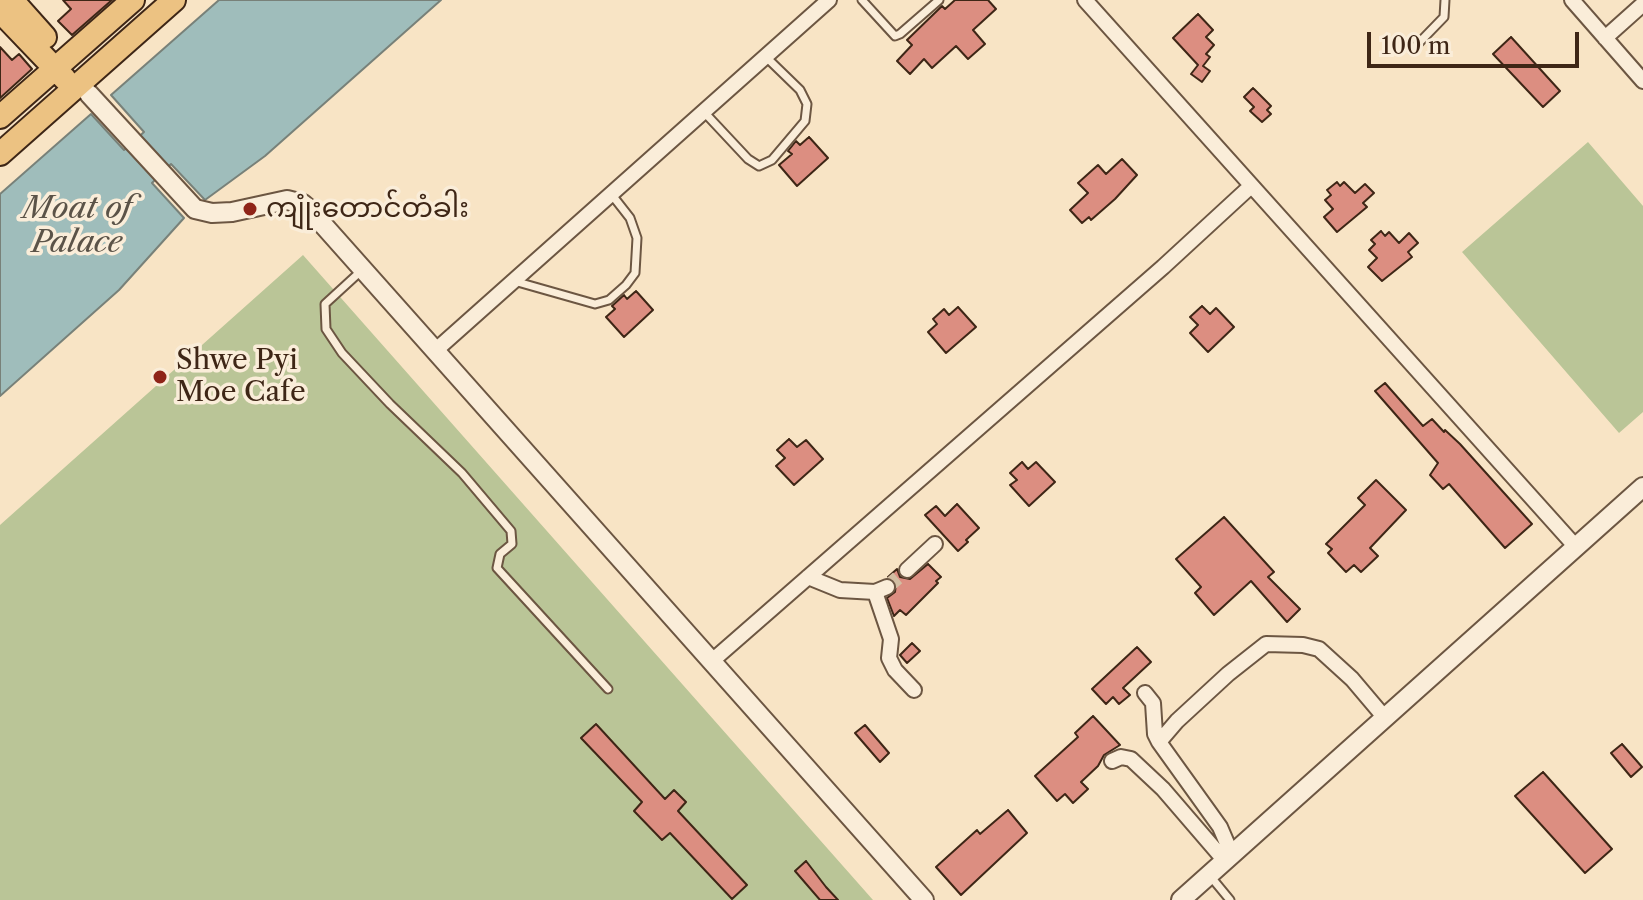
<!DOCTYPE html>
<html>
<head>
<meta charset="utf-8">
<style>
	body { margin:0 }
	#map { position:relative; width:1643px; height:900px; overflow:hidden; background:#f8e4c5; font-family:"Libre Caslon Text",serif }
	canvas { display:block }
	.scale { position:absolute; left:1367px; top:32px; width:212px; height:36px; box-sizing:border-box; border:4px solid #3e2616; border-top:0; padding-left:10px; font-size:24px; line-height:28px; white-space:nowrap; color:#3e2616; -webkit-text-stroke:6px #faedd9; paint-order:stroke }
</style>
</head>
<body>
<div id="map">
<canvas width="1643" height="900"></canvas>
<div class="scale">100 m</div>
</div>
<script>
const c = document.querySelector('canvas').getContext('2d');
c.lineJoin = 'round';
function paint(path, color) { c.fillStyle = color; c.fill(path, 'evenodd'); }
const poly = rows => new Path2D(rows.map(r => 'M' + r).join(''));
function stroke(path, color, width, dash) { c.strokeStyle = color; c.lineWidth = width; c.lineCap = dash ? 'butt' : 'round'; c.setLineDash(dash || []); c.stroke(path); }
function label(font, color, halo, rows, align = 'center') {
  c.font = font + ' "Libre Caslon Text","Noto Sans Myanmar",serif'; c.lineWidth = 7; c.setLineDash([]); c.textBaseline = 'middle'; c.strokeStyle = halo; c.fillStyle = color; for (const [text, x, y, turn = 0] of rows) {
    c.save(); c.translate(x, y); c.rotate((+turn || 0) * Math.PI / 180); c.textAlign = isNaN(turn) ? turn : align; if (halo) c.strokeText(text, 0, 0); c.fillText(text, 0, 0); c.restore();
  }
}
paint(poly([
	[1588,142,1643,206,1643,412,1619,433,1462,252],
	[303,255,873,900,0,900,0,525]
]), '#bac597');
const water = poly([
	[219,0,441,0,265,156,205,200,171,164,152,183,184,218,119,290,0,396,0,194,91,114,124,150,144,132,111,95,219,0]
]);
paint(water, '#9fbdbb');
stroke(water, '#788179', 2);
const building = poly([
	[63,0,112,0,72,35,58,21,71,9,63,0],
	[955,0,988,0,996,9,973,30,985,44,968,59,956,46,932,68,924,59,910,74,897,61,912,45,907,40,942,6,945,9,955,0],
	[1198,14,1213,30,1206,37,1214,45,1206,54,1210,57,1203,66,1210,71,1202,82,1191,74,1198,65,1173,38,1198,14],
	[1511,37,1560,91,1543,107,1493,54,1511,37],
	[0,47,12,60,19,54,32,69,0,98,0,47],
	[1253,88,1271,106,1267,110,1271,114,1262,122,1250,111,1254,107,1244,97,1253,88],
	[809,137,828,158,797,186,779,165,792,154,788,151,796,141,800,145,809,137],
	[1122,159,1137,175,1115,199,1091,220,1089,217,1082,223,1070,210,1088,193,1078,183,1098,165,1106,174,1122,159],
	[1337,182,1340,186,1344,182,1355,193,1365,184,1374,193,1363,203,1367,207,1337,232,1324,217,1333,209,1325,200,1331,195,1327,190,1337,182],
	[1381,231,1385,236,1389,232,1399,243,1409,233,1418,243,1408,252,1412,257,1382,281,1368,267,1377,258,1369,250,1375,244,1371,240,1381,231],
	[636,291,653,310,624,337,606,317,615,309,612,306,624,295,627,299,636,291],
	[1202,306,1210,314,1216,308,1234,327,1208,352,1190,333,1198,325,1190,317,1202,306],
	[958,307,976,327,946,353,928,332,937,324,933,319,944,309,949,315,958,307],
	[1385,383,1423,426,1432,419,1444,432,1445,430,1460,444,1532,524,1505,548,1449,484,1443,489,1430,475,1438,463,1375,391,1385,383],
	[789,439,797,447,806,440,823,459,794,485,776,466,785,458,777,450,789,439],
	[1022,462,1028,469,1036,462,1055,482,1029,506,1010,485,1017,480,1010,473,1022,462],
	[1376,480,1406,510,1370,548,1378,556,1361,572,1354,565,1346,572,1328,553,1332,549,1326,544,1365,505,1358,498,1376,480],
	[957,504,979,528,966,540,968,542,958,551,925,515,936,506,945,516,957,504],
	[1224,517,1274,572,1268,577,1300,609,1287,622,1251,581,1214,615,1195,593,1201,587,1176,559,1224,517],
	[928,564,941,577,936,581,938,583,906,615,900,610,894,616,887,598,895,592,896,584,888,577,897,569,900,577,910,579,928,564],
	[912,643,920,651,907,663,900,655,912,643],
	[1137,647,1151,662,1123,688,1130,695,1119,704,1113,697,1106,704,1092,689,1137,647],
	[1093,716,1120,745,1104,755,1098,766,1081,782,1088,789,1073,803,1065,794,1057,801,1035,776,1078,737,1075,733,1093,716],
	[596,724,665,799,674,790,686,802,678,811,747,885,732,899,670,833,662,840,634,811,642,802,581,738,596,724],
	[865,725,889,753,880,762,855,733,865,725],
	[1622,744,1642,767,1631,777,1611,753,1622,744],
	[1543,772,1612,849,1585,873,1515,796,1543,772],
	[1008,810,1027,833,961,895,936,867,977,830,980,834,1008,810],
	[806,861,826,887,838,900,820,900,795,871,806,861]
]);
paint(building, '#dc8e81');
stroke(building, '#3e2616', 2);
stroke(poly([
	[887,587,907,570]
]), '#d3bea2', 14, [14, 7]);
const service = poly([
	[862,0,895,36,900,34,939,0],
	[1412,50,1444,17,1445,0],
	[704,112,748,159,759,166,772,160,805,121,807,104,800,90,765,56],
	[361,271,325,304,326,329,342,353,390,404,462,473,511,531,512,544,500,554,497,568,608,689],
	[514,281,595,304,609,300,626,285,635,273,637,238,630,218,612,195],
	[1211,877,1230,900]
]);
const minor = poly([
	[1085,0,1576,547],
	[1572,0,1643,81],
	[1605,38,1643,4],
	[436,350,829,0],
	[907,570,935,544],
	[808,577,840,590,875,592,887,587],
	[875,592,891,639,889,658,895,670,914,690],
	[712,661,1163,267,1251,186],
	[1145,693,1153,703,1155,734,1159,742],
	[1112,761,1121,757,1131,759,1163,789,1225,861],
	[1232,855,1220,827,1159,742,1177,721,1228,674,1266,644,1303,645,1319,649,1352,679,1385,718]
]);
const tertiary = poly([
	[89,94,195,209,212,213,232,212,287,200,303,204,310,210,924,900],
	[1181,900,1643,487]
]);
const primary = poly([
	[12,0,45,37],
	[0,11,65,79],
	[0,117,133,0],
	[0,154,174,0]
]);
stroke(service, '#6c5642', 11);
stroke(minor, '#6c5642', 18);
stroke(tertiary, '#6c5642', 22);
stroke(primary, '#3e2616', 26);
stroke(service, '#faedd9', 7);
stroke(minor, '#faedd9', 14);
stroke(tertiary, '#faedd9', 18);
stroke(primary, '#ecc282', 22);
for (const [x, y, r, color] of [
	[250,209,8,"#8f2418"],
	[160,377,8,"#8f2418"]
]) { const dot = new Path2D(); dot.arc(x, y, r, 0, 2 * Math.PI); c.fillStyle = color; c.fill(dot); stroke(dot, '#faedd9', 3); }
label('28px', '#3e2616', '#faedd9', [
	["ကျုံးတောင်တံခါး",266,209],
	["Shwe Pyi",176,361],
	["Moe Cafe",176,393]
], 'left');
label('italic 30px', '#5b5348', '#faedd9', [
	["Moat of",77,209],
	["Palace",77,243]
]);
</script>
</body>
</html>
